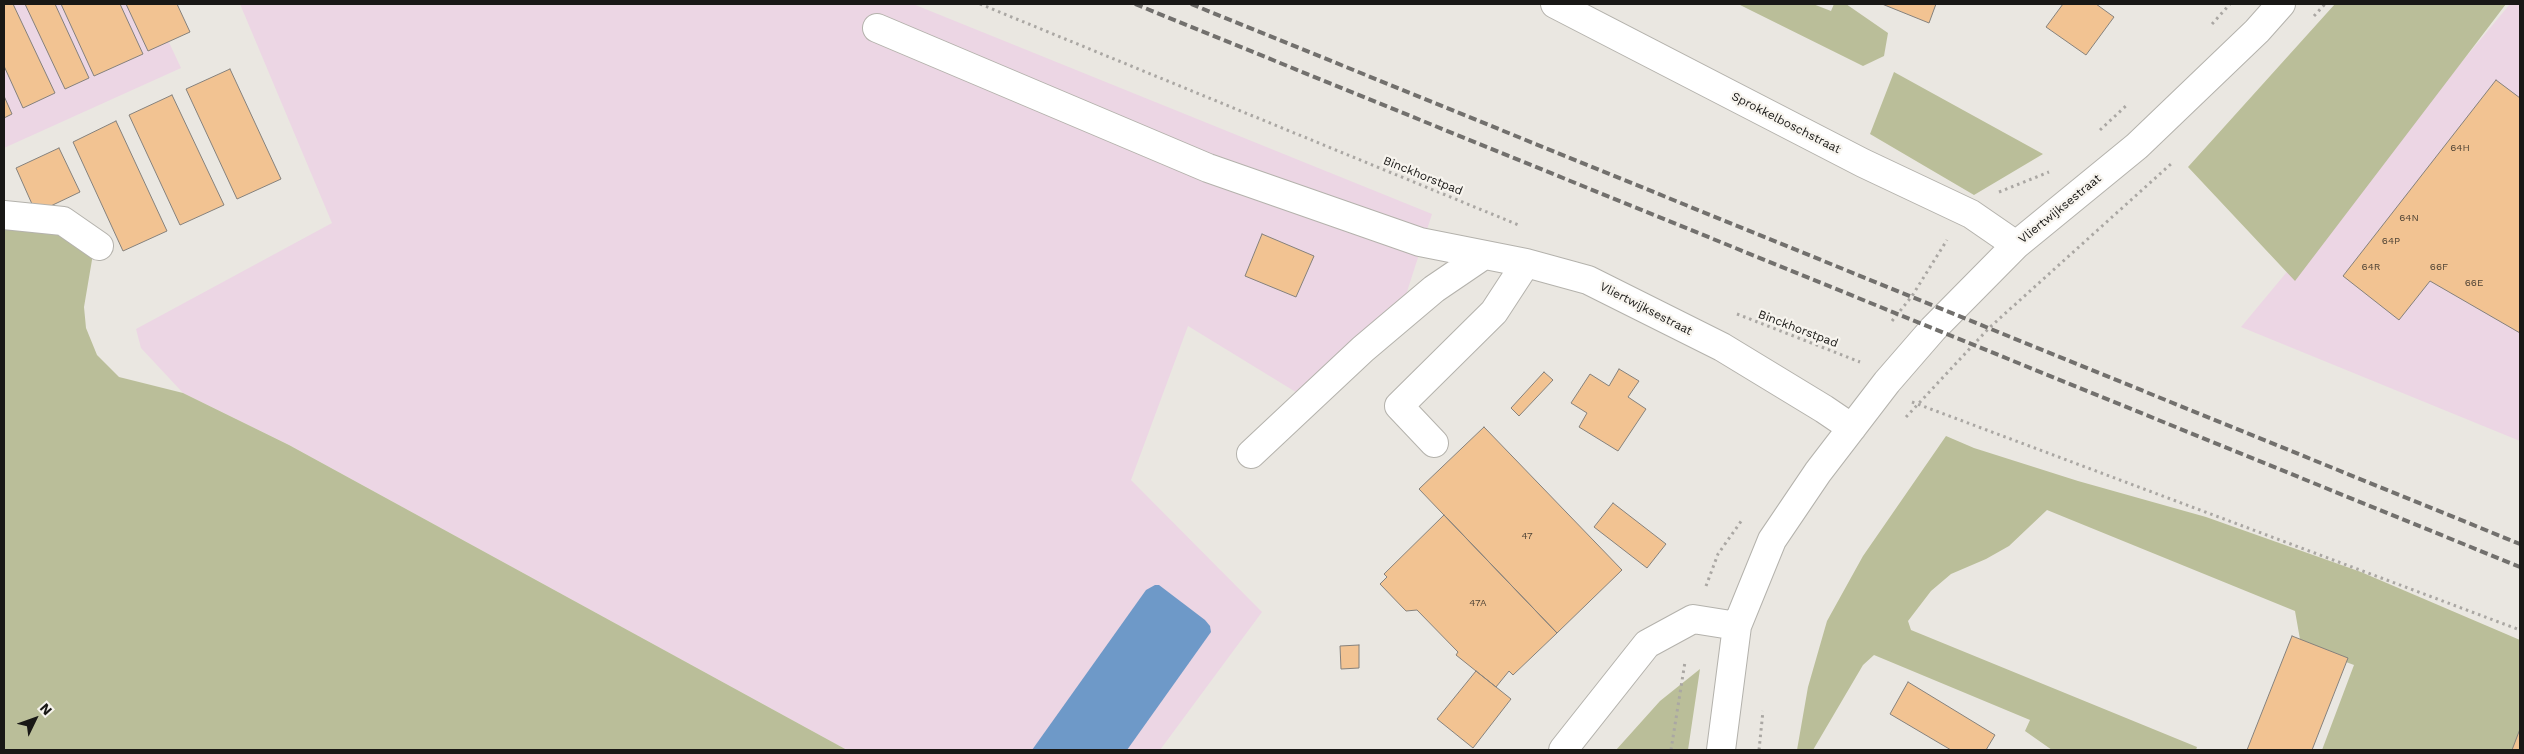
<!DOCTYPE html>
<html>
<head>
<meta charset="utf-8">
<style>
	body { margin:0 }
	#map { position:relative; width:2524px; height:754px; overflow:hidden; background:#eae7e1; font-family:"Work Sans",sans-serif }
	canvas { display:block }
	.frame { position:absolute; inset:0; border:5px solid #191816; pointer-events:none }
	.north { position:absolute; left:10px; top:694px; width:50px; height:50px; -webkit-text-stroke:4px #f7f4ee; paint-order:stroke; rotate:48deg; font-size:14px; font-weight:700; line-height:20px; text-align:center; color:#191816 }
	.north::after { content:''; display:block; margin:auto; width:18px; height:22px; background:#191816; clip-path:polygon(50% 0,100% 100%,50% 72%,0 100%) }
</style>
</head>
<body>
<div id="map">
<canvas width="2524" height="754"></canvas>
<div class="frame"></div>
<div class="north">N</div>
</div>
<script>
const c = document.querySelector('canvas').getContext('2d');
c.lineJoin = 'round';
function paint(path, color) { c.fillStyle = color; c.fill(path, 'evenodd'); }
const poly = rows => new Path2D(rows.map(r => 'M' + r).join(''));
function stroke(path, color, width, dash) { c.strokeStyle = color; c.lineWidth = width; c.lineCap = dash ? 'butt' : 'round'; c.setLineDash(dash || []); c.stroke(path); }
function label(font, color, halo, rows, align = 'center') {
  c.font = font + ' "Work Sans",sans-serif'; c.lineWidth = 4.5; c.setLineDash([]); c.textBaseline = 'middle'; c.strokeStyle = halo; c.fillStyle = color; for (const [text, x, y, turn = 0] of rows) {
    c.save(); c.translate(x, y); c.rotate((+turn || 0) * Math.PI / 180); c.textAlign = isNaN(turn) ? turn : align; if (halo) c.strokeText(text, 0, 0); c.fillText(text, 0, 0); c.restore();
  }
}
paint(poly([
	[4,4,151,4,181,68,4,148],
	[240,4,913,4,1432,214,1404,301,1299,394,1188,326,1131,480,1262,612,1160,750,847,750,289,445,183,393,141,348,136,329,332,223],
	[2510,4,2520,4,2520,441,2241,327]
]), '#ecd6e4');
paint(poly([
	[1738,4,1813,4,1831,11,1834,4,1846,4,1888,33,1884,56,1863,66],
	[2335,4,2506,4,2295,281,2188,167],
	[1894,72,1923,88,2043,154,1974,195,1870,134],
	[46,203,61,209,93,254,84,307,86,328,97,355,119,377,183,393,289,445,847,750,4,750,4,211,20,204],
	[1946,436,1974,448,2078,481,2206,517,2361,572,2520,640,2520,750,2322,750,2354,665,2301,645,2295,611,2047,510,2009,546,1986,559,1951,574,1931,591,1908,621,1911,630,2197,747,2196,750,2052,750,2025,731,2030,720,1874,655,1863,665,1813,750,1797,750,1808,687,1827,621,1863,556],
	[1700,669,1688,750,1616,750,1660,701]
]), '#babe99');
paint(poly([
	[1155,585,1159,585,1205,620,1210,626,1211,632,1127,750,1032,750,1146,590]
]), '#6e99c8');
const building = poly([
	[4,4,13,4,55,93,23,108,4,66,4,4],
	[25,4,55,4,89,78,65,89,25,4],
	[61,4,120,4,143,54,94,76,61,4],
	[126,4,177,4,190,32,148,51,126,4],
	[1882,4,1936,4,1929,23,1882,4],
	[2063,4,2096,4,2114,17,2086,55,2046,27,2063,4],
	[230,69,281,179,237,199,186,89,230,69],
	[2496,80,2520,98,2520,333,2430,281,2399,320,2343,276,2496,80],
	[172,95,224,205,180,225,129,115,172,95],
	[4,96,12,114,4,118,4,96],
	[116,121,167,231,123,251,73,142,116,121],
	[59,148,80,192,36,213,16,168,59,148],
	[1262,234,1314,256,1296,297,1245,276,1262,234],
	[1619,369,1639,381,1628,397,1646,409,1618,451,1579,427,1587,413,1571,403,1590,374,1609,386,1619,369],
	[1544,372,1553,380,1519,416,1511,408,1544,372],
	[1484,427,1622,570,1557,633,1419,489,1484,427],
	[1613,503,1666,544,1647,568,1594,527,1613,503],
	[1444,515,1557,633,1513,675,1509,671,1496,687,1456,655,1458,652,1417,610,1406,611,1380,584,1387,577,1384,574,1444,515],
	[2292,636,2348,658,2312,750,2247,750,2292,636],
	[1359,645,1359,668,1341,669,1340,646,1359,645],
	[1476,671,1511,699,1473,748,1437,719,1476,671],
	[1908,682,1995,735,1986,750,1951,750,1890,714,1908,682],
	[2520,729,2520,750,2512,750,2520,729]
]);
paint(building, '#f2c392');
stroke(building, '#85817c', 1);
const minor = poly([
	[1555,4,1863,163,1971,214,2016,245],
	[877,28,1208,168,1420,242,1526,263,1588,280,1722,347,1824,409,1852,428],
	[4,215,63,221,99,246],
	[1434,443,1399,406,1494,312,1526,263],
	[1251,454,1363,349,1434,289,1484,255],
	[1563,750,1647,644,1693,619,1737,626],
	[1721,750,1737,626,1772,540,1818,472,1887,382,1933,329,2016,245,2137,146,2257,31,2281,4]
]);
stroke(minor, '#b4b2ac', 30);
stroke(poly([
	[980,4,1521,226],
	[2314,16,2325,4],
	[2212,24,2230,4],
	[2100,130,2128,104],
	[1999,192,2049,172],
	[1737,314,1860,362],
	[1892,321,1912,296,1947,240],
	[1912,402,2520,630],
	[1906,417,1989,328,2172,163],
	[1706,586,1718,554,1742,520],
	[1671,750,1685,662],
	[1759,750,1763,711]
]), '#aaa7a3', 3, [2.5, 4]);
stroke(minor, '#fff', 28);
stroke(poly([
	[1135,4,2520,567],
	[1191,4,2520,544]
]), '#72706d', 4, [8, 4]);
label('10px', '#4f4335', null, [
	["64H",2460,148],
	["64N",2409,218],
	["64P",2391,241],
	["64R",2371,267],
	["66F",2439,267],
	["66E",2474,283],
	["47",1527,536],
	["47A",1478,603]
]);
label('12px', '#191816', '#f7f4ee', [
	["Sprokkelboschstraat",1786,123,27],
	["Binckhorstpad",1423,176,22],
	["Vliertwijksestraat",2060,209,-39],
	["Vliertwijksestraat",1646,309,27],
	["Binckhorstpad",1798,329,21]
]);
</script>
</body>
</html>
